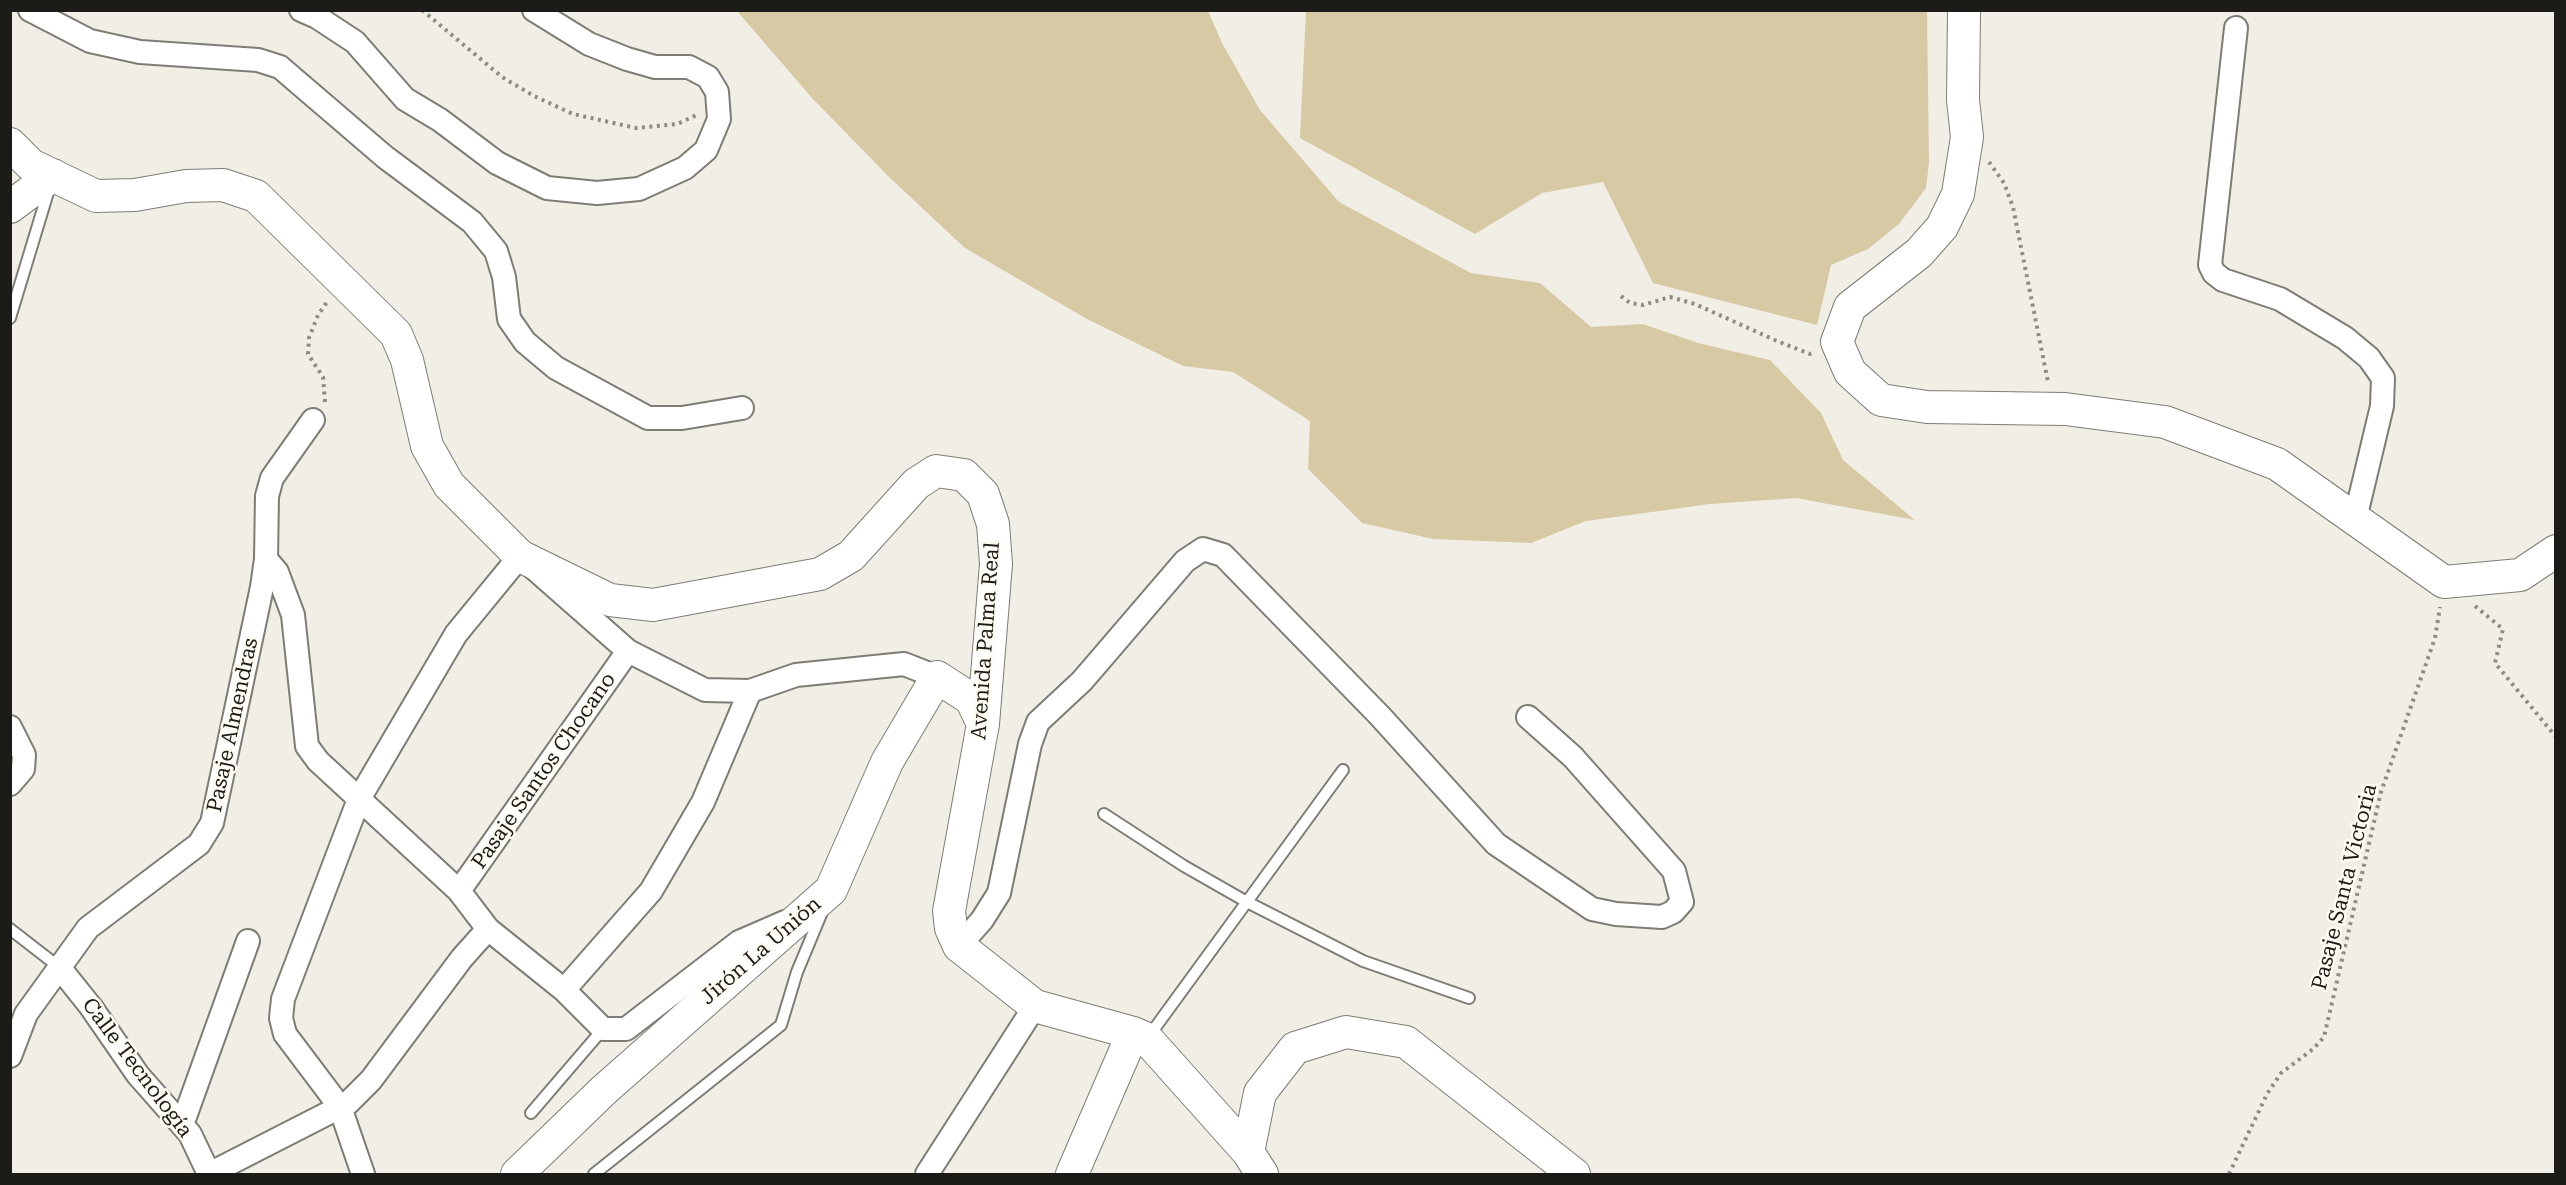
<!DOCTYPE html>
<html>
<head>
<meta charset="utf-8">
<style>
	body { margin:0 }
	#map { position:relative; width:2566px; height:1185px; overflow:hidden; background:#f1eee6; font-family:"Roboto Serif",serif }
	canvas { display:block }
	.frame { position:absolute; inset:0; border:12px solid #1c1b18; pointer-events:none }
</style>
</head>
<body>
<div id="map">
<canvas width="2566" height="1185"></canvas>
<div class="frame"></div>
</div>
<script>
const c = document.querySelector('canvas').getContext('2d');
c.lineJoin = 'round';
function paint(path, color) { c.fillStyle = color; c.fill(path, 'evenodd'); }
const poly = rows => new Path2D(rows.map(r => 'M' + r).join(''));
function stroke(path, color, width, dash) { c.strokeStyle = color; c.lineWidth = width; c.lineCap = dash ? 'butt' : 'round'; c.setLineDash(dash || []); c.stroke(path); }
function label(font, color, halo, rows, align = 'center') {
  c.font = font + ' "Roboto Serif",serif'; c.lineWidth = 5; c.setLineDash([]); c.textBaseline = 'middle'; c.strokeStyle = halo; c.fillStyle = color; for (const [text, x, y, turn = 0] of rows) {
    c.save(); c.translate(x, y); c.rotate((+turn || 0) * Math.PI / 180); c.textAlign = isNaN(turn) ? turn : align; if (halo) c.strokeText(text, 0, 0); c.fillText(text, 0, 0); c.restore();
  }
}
paint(poly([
	[737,11,1208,11,1222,43,1260,110,1339,202,1471,273,1540,283,1591,327,1643,324,1698,343,1770,360,1821,413,1843,460,1915,520,1796,498,1710,504,1586,521,1531,543,1433,539,1362,523,1308,469,1310,421,1233,372,1183,366,1087,319,965,248,890,178,812,98],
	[1306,11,1927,11,1929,163,1926,188,1899,224,1868,249,1831,265,1817,325,1653,283,1603,182,1542,193,1475,234,1300,138]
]), '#d6c9a4');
const lane = poly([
	[10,318,49,189],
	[1104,814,1184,866,1247,902,1363,961,1469,998],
	[10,929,59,967],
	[1149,1036,1343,770],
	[531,1113,603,1029],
	[594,1174,781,1025,797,972,822,912]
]);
const street = poly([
	[30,10,90,41,140,52,258,60,280,67,385,157,472,222,496,251,504,277,509,319,525,342,556,368,648,418,682,418,742,408],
	[301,10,317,17,355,42,405,99,440,120,497,163,547,188,597,193,639,189,685,168,706,150,719,119,717,92,708,77,689,67,655,67,627,59,589,44,534,10],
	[2236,28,2210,265,2214,273,2223,280,2280,299,2345,338,2369,358,2383,378,2382,406,2355,519],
	[266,559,277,572,293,615,307,746,318,761,459,891,488,929,564,990,603,1029,626,1029,739,942,785,922],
	[10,727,24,755,23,769,10,784],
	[459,891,628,651],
	[959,946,982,920,999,893,1030,744,1038,722,1082,681,1185,561,1203,549,1223,555,1380,716,1496,844,1592,909,1616,914,1662,917,1673,912,1682,902,1674,871,1573,757,1528,717],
	[59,967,91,1007,138,1075,190,1134,209,1174],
	[564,990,651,891,703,802,750,691],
	[10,1056,26,1014,88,928,199,844,212,823,262,587,266,559,267,496,272,478,313,420],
	[182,1125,248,941],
	[209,1174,348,1103,371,1080,462,958,488,929],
	[363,1174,340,1107,285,1034,281,1018,283,999,359,799,456,634,520,556,628,651,705,690,750,691,796,675,904,664,937,677],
	[927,1174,1035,1006]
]);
const secondary = poly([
	[1964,10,1963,100,1967,137,1958,194,1942,227,1919,253,1850,307,1837,342,1850,372,1881,400,1927,407,2065,409,2165,422,2277,464,2444,582,2520,575,2556,551],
	[10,144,31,165,96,196,135,195,186,186,223,185,256,196,396,334,407,360,427,446,449,485,520,556,610,600,653,605,820,574,851,556,916,484,936,471,964,475,983,494,993,524,996,564,983,724,949,911,951,928,959,946,1035,1006,1133,1033,1147,1039,1248,1152],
	[10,207,53,175],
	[517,1174,604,1090,831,890,887,762,937,677,971,699,983,724],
	[1072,1174,1133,1033],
	[1262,1174,1248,1152,1260,1093,1295,1048,1346,1032,1406,1042,1574,1174]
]);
stroke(lane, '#7e7c74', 14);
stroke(street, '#7e7c74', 26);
stroke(secondary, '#7e7c74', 34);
stroke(poly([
	[422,10,502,77,534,96,573,114,636,128,677,124,697,115],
	[1989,162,2004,183,2013,207,2048,382],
	[1621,296,1630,303,1643,305,1670,297,1695,304,1777,341,1810,354,1815,353],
	[325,402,323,377,308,354,309,338,318,315,327,302],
	[2475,606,2503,629,2495,663,2556,737],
	[2229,1174,2267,1094,2281,1073,2313,1049,2324,1037,2381,792,2435,638,2440,607]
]), '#8e8c86', 4, [3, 4.5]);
stroke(lane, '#fff', 10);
stroke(street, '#fff', 22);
stroke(secondary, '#fff', 32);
label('21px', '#1c1b18', '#fefbf3', [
	["Avenida Palma Real",986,641,-86],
	["Pasaje Almendras",233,725,-78],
	["Pasaje Santos Chocano",544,771,-55],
	["Pasaje Santa Victoria",2345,887,-76],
	["Jirón La Unión",761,951,-41],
	["Calle Tecnología",137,1068,53]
]);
</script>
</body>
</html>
